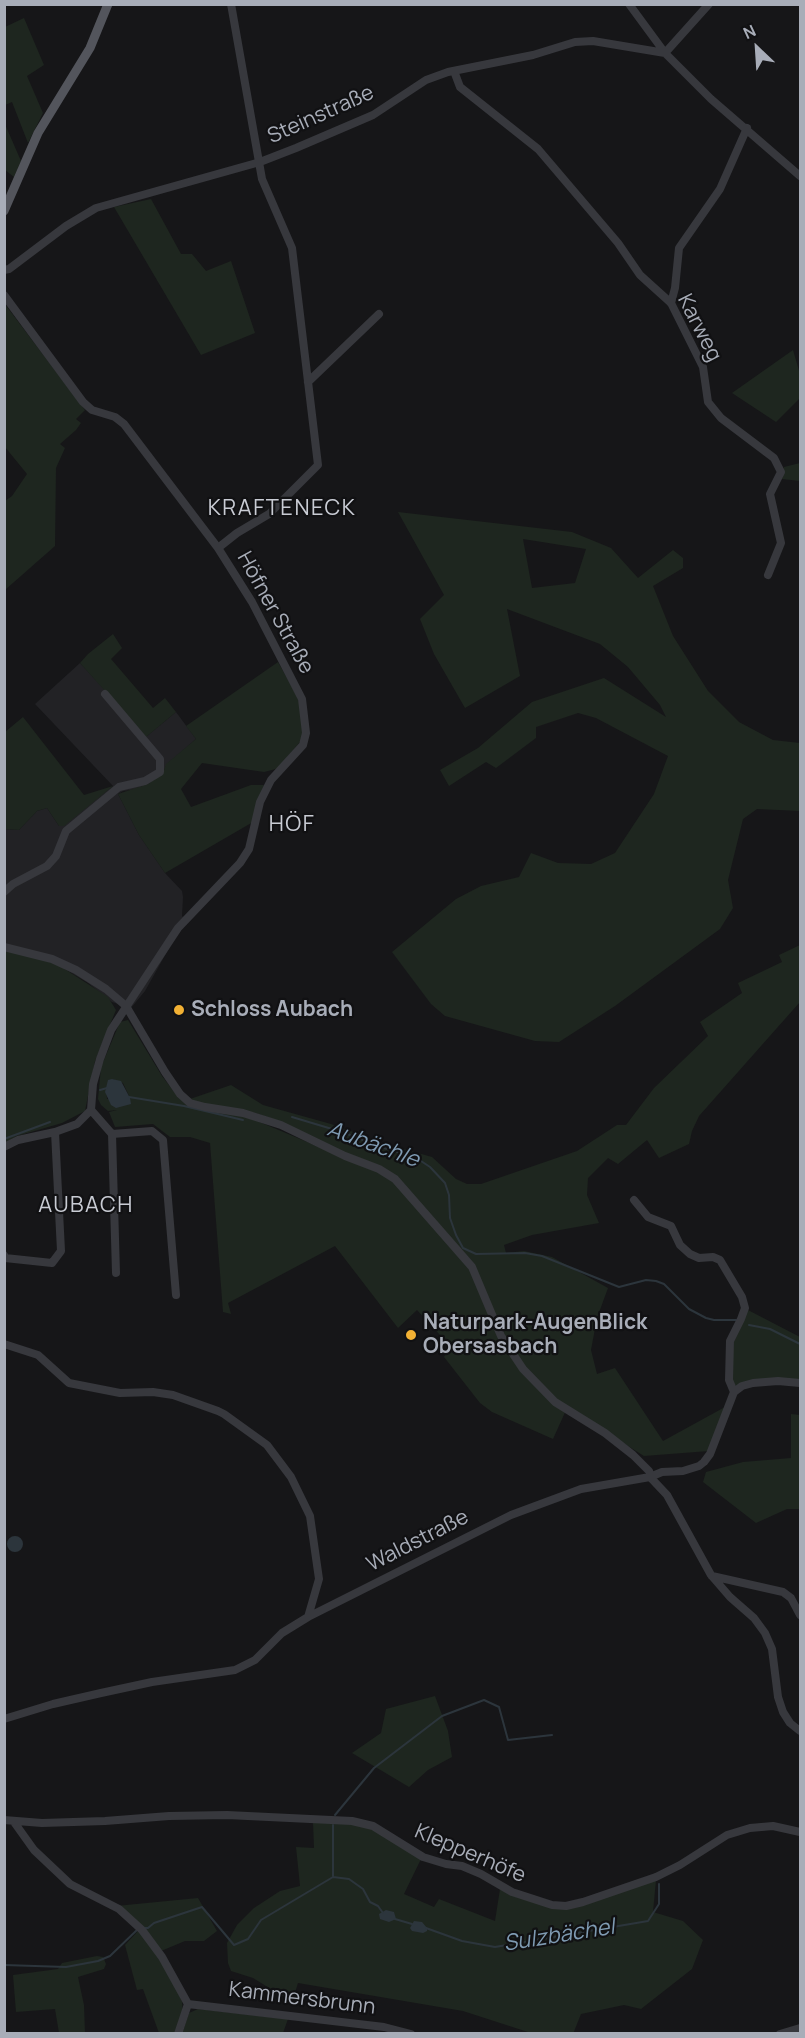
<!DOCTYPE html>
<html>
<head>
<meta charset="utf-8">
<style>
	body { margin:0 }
	#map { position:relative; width:805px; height:2038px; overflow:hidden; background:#161618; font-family:Manrope,sans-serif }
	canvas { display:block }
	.frame { position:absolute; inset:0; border:6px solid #a8adb8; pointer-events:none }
	.north { position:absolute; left:727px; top:18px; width:60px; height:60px; -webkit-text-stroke:4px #111113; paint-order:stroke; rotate:335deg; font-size:16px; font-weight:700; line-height:24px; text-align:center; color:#a8adb8 }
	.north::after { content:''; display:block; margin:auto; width:21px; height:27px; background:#a8adb8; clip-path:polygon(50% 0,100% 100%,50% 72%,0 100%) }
</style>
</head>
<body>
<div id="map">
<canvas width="805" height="2038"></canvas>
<div class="frame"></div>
<div class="north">N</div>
</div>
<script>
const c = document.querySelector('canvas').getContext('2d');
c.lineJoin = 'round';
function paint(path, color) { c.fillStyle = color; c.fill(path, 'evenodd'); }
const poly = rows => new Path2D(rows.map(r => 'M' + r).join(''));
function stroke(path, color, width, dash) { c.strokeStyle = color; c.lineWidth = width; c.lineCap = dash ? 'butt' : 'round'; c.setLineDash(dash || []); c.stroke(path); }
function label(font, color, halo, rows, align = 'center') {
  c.font = font + ' Manrope,sans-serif'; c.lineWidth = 4.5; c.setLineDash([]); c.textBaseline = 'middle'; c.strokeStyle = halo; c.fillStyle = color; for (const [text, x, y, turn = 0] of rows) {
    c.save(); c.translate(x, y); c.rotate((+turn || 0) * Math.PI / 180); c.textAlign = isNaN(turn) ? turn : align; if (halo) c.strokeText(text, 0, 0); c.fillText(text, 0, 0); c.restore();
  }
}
paint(poly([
	[80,663,147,736,176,712,196,739,167,764,163,773,148,784,138,789,123,791,118,794,139,835,165,873,182,891,183,897,182,916,187,922,172,943,145,991,131,1008,112,1002,88,983,60,966,30,955,5,951,4,829,19,830,37,811,47,808,59,826,113,786,35,704]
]), '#222225');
paint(poly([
	[24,18,44,65,27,76,43,113,28,143,12,102,5,105,5,27],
	[4,122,21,161,14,177,5,170],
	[151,199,181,254,192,254,206,271,231,261,255,333,201,355,114,207],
	[4,303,85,410,76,419,81,423,76,430,60,444,65,448,56,468,55,546,5,590,5,501,12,496,27,474,5,447],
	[793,350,800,374,800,398,776,422,732,393],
	[800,463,800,481,782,479,784,467],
	[398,512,572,532,611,548,638,578,673,550,683,558,683,568,653,586,673,636,708,691,739,722,773,740,800,743,800,811,757,809,743,819,728,880,733,908,720,929,615,1006,559,1042,535,1041,445,1016,431,1004,392,952,456,899,481,886,519,877,531,853,558,863,591,864,615,853,654,794,668,756,596,718,578,713,536,727,536,738,496,768,486,762,449,786,440,770,478,748,532,702,604,678,666,717,660,705,628,667,600,644,507,609,520,676,465,708,434,654,420,619,444,595],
	[523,539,586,549,575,583,532,588],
	[113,634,122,648,111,659,153,708,165,698,176,712,146,737,80,663,88,654],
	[278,662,297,696,301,707,303,737,300,742,278,768,272,770,264,772,202,763,181,789,191,807,251,785,264,785,253,822,165,873,139,835,118,794,148,784,163,773,166,764,196,739,186,726],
	[23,717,84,795,113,786,64,826,59,826,47,808,37,811,19,830,5,829,5,732],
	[800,945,800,1002,699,1116,692,1131,689,1144,659,1158,647,1140,618,1164,608,1158,588,1178,587,1195,599,1223,532,1235,504,1245,506,1253,524,1251,552,1257,608,1288,597,1318,591,1350,597,1374,615,1368,663,1441,725,1407,709,1451,644,1456,567,1408,553,1439,492,1412,480,1403,444,1357,450,1346,417,1310,398,1328,335,1246,228,1303,231,1314,223,1312,210,1143,190,1137,170,1137,153,1124,115,1127,109,1112,117,1110,108,1111,101,1105,98,1099,101,1067,120,1022,128,1020,162,1076,175,1093,199,1109,237,1114,250,1118,374,1170,403,1184,288,1125,256,1113,208,1106,190,1099,231,1085,263,1105,331,1124,390,1145,432,1157,456,1179,467,1184,481,1184,577,1151,617,1125,626,1125,654,1088,708,1036,700,1022,742,993,738,983,782,962,779,955],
	[112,1079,123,1083,130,1098,107,1099,106,1088],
	[4,951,30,955,60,966,108,997,116,1010,95,1061,85,1111,62,1123,17,1136,5,1143],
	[746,1309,800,1337,800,1382,738,1388,733,1383,731,1375,734,1337],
	[791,1414,800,1415,800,1509,787,1509,756,1523,703,1482,706,1472,743,1462,791,1458],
	[435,1696,448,1731,452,1757,428,1770,409,1787,352,1753,381,1733,386,1709],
	[313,1822,346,1823,374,1829,421,1859,404,1894,434,1907,439,1899,495,1921,500,1889,552,1908,656,1880,653,1912,683,1921,703,1940,692,1969,641,2009,624,2005,581,2014,573,2034,531,2033,463,2011,298,1983,292,2002,253,1978,231,1971,228,1963,227,1943,237,1925,254,1908,280,1891,300,1886,296,1847,314,1848],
	[198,1898,217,1931,204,1941,185,1941,161,1951,116,1906],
	[139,1930,161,1959,182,2001,183,2014,176,2033,159,2033,143,1989,137,1990,125,1945],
	[97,1956,103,1957,106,1964,104,1969,78,1977,84,2005,85,2033,59,2033,55,2009,16,2012,13,1975,58,1969,62,1963],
	[198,2009,288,2019,283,2033,182,2034,189,2013]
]), '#1e261f');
paint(poly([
	[112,1079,121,1081,130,1098,131,1104,116,1108,111,1105,105,1092,108,1080],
	'7 1544a8 8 0 1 1 16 0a8 8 0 1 1-16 0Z',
	[386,1910,394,1912,396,1919,389,1922,380,1919,379,1914],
	[414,1921,422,1922,427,1928,427,1931,423,1933,412,1931,410,1928]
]), '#2c353c');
stroke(poly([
	[100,1090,107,1088],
	[129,1097,184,1106,243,1120],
	[292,1117,342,1132,384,1148,415,1157,430,1167,445,1183,449,1195,450,1218,456,1235,463,1248,476,1254,525,1253,542,1256,619,1287,646,1280,656,1281,664,1284,689,1309,706,1318,714,1320,736,1320],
	[4,1139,50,1122],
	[749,1325,770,1329,800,1344],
	[335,1815,374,1768,442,1716,484,1700,499,1707,508,1740,552,1735],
	[333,1876,333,1825],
	[395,1919,412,1924],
	[143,1928,148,1928,154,1923,202,1907,234,1945,248,1939,261,1920,333,1877,349,1879,363,1889,370,1902,378,1906,383,1913],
	[426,1928,462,1941,495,1947,648,1921,659,1904,659,1884],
	[4,1965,66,1967,98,1961,110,1956,138,1929]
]), '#2c353c', 2);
stroke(poly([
	[629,4,665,53,711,99,800,176],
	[665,53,709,4],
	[454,71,460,87,538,149,618,243,640,275,671,303,703,367,708,402,721,418,774,458,781,472,770,494,781,543,768,575],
	[4,270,9,269,66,226,96,208,260,162,296,148,373,115,426,80,448,72,533,55,575,42,593,41,665,53],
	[4,295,83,402,92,410,115,417,124,424,218,548],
	[671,303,675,288,679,248,720,189,747,128],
	[308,382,379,314],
	[4,892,13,884,47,866,56,856,66,831,119,787,145,781,160,772,160,759,105,694],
	[4,947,52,959,76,970,106,989,126,1006,165,1072,180,1094,190,1103,205,1107,243,1113,281,1125,345,1156,379,1169,395,1179,472,1267,501,1336,523,1369,555,1402,605,1433,633,1455,649,1471],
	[91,1110,112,1134,116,1273],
	[112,1134,152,1131,163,1140,176,1295],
	[4,1147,18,1140,55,1132,77,1124,91,1110,93,1084,100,1059,111,1030,178,928,240,863,249,849,260,802,271,780,303,745,306,733,302,699,252,602,218,548,237,533,269,514,318,465,292,248,262,179,231,4],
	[634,1200,648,1217,671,1226,680,1245,690,1254,699,1258,713,1257,720,1260,742,1297,745,1308,741,1319,730,1341,729,1380,734,1392],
	[4,1255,5,1258,52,1263,61,1251,55,1132],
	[4,1344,38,1355,69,1383,120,1393,153,1392,173,1395,218,1411,224,1414,267,1445,291,1477,310,1516,319,1579,308,1617],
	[650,1477,667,1495,711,1575,730,1597,754,1618,765,1633,772,1649,778,1697,783,1712,790,1723,800,1731],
	[712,1576,783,1592,791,1598,800,1615],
	[4,1719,53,1704,101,1693,152,1682,235,1670,255,1660,282,1633,308,1617,511,1515,581,1489,650,1477,662,1472,683,1471,699,1466,704,1462,710,1454,734,1392,742,1386,753,1383,778,1381,800,1383],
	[4,1820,42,1823,105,1821,169,1816,227,1815,352,1821,373,1826,423,1857,446,1864,462,1866,481,1874,512,1892,552,1905,566,1906,583,1902,656,1877,680,1865,727,1835,750,1828,773,1826,800,1832],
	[14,1822,34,1850,70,1884,119,1909,142,1930,162,1957,188,2004,178,2034],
	[188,2004,384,2027,411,2034],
	[780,2034,800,2028]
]), '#37383d', 8);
stroke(poly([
	[4,211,38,133,90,48,108,4]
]), '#53555c', 9);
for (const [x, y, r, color] of [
	[179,1010,6,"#f2b134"],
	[411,1335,6,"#f2b134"]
]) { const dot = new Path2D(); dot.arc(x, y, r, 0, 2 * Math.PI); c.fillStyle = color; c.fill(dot); stroke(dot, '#111113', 2); }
label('21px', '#a8adb8', '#111113', [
	["Steinstraße",321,115,-24],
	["Karweg",699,328,63],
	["Höfner Straße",275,613,61],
	["Waldstraße",418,1541,-27],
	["Klepperhöfe",470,1854,23],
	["Kammersbrunn",302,1999,7]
]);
label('bold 21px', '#a8adb8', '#111113', [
	["Schloss Aubach",191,1010],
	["Naturpark-AugenBlick",423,1323],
	["Obersasbach",423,1347]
], 'left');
c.letterSpacing = '1.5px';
label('22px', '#c9ccd4', '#111113', [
	["KRAFTENECK",282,509],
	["HÖF",292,825],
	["AUBACH",86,1206]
]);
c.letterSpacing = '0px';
label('italic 22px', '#7f9bb3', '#111113', [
	["Aubächle",373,1145,20],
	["Sulzbächel",559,1936,-9]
]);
</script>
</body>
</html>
